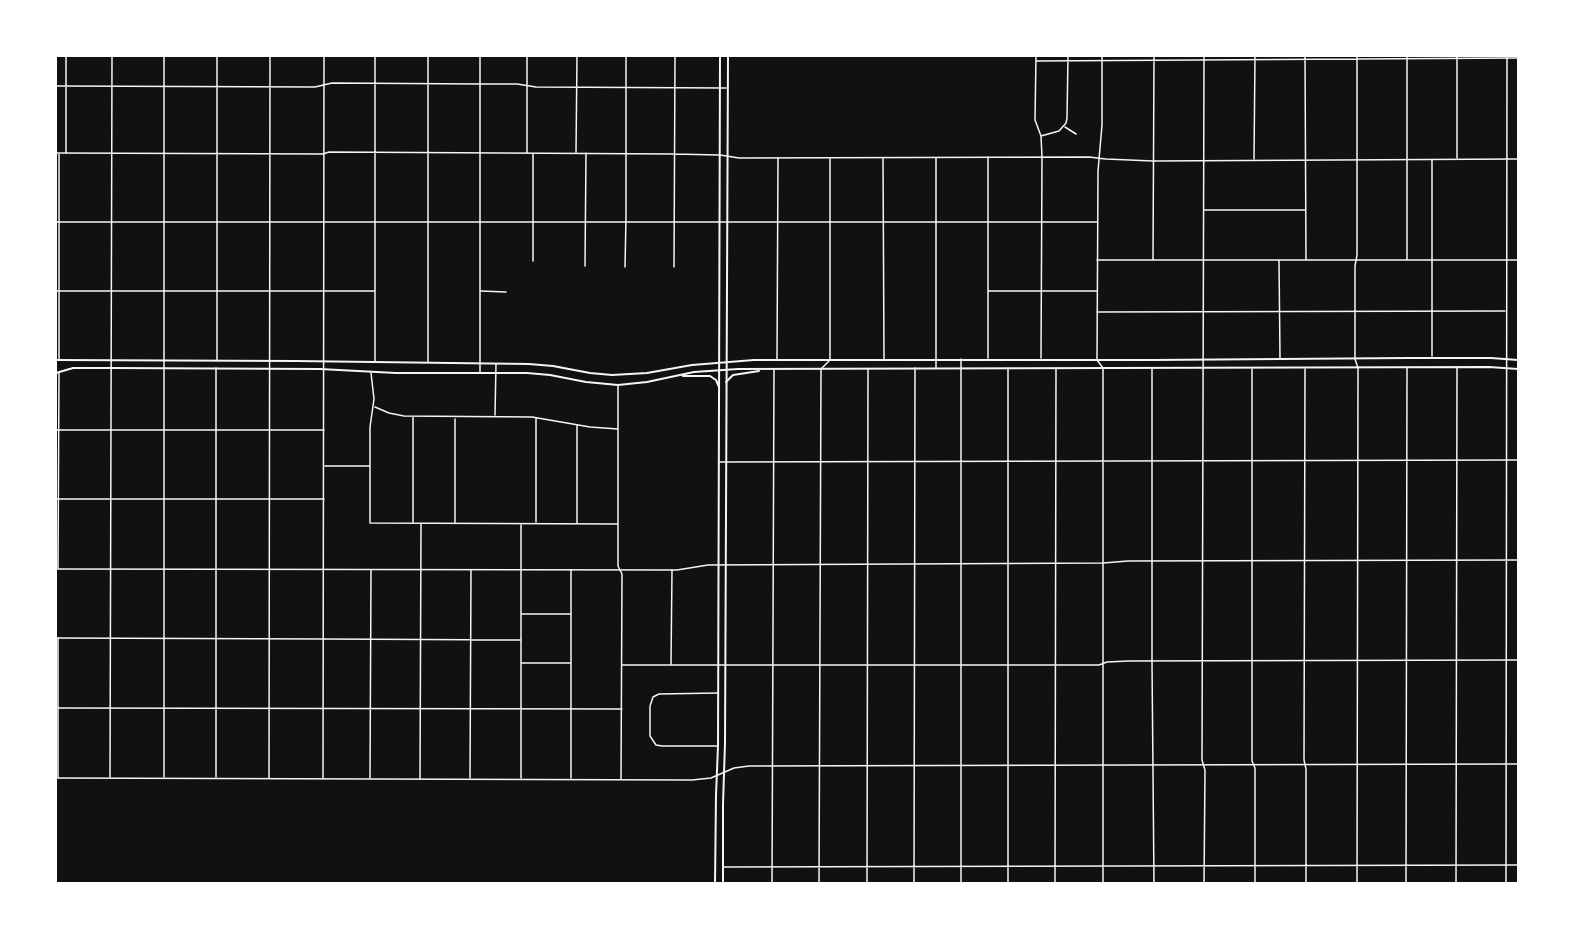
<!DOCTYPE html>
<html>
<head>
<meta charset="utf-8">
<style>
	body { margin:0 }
	#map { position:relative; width:1574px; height:939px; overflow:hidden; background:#111; font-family:"Source Sans 3",sans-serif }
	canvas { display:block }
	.frame { position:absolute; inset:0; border:57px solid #fff; pointer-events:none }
</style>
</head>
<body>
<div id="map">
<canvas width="1574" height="939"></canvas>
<div class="frame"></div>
</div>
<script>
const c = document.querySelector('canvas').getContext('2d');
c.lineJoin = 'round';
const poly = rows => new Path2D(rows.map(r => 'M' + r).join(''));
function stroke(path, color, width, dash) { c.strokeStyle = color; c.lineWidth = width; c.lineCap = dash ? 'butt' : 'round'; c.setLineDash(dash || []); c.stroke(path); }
stroke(poly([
	[56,875,56,884]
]), '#333', 1.5);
stroke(poly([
	[428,56,428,362],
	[1036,56,1035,120,1041,136,1042,157,1041,358],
	[1204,56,1202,760,1205,770,1204,884],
	[1305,56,1306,260],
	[1407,56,1407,259],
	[1036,61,1518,58],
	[56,86,315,87,332,83,480,84,517,84,536,87,726,88],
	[1065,127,1076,134],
	[1041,136,1059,131,1066,123,1067,118,1068,56],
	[66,152,66,56],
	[527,152,527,56],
	[576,152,577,56],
	[56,153,323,154,329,152,674,154,719,155],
	[988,157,988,358],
	[883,158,884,359],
	[1457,158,1457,56],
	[1254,159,1255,56],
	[1204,210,1305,210],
	[1153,259,1154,56],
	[1097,260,1518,260],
	[533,261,533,154],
	[1279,261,1280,358],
	[585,266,586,153],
	[625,267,626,217,626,56],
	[674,267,675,56],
	[56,291,375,291],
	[481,291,506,292],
	[989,291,1097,291],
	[1097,312,1505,311],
	[1432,356,1432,160],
	[777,359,778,158],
	[59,360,59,154],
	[217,360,217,56],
	[375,362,375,56],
	[936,368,936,158],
	[1103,368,1103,884],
	[1152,369,1152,662,1154,884],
	[1252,369,1252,761,1255,768,1255,884],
	[1305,369,1304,760,1306,769,1306,884],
	[480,372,480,56],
	[371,373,374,399,370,427,370,523,618,524],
	[618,386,618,566,622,574,621,779],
	[375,407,389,413,404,416,532,417,590,427,618,429],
	[495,415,496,364],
	[455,419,455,522],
	[577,425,577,523],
	[56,430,324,430],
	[719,462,1518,460],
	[325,466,370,466],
	[56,499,324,499],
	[413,522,413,417],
	[536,522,536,419],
	[521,525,521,778],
	[58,568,59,372],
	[571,570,571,778],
	[522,614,571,614],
	[324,639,520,640],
	[522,663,571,663],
	[671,664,672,570],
	[622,665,1099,665,1107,662,1128,661,1518,660],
	[56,708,622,709],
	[717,746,662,746,656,745,650,736,650,706,653,697,659,694,718,693],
	[58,777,58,638],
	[110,777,112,56],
	[164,777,164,56],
	[216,777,216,368],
	[269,778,270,56],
	[370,778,371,570],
	[470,778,471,570],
	[420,779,421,524],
	[724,867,1518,865],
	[772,884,774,369],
	[819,884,821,369,830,360,830,159],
	[867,884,868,369],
	[914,884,915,368],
	[961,884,961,359],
	[1008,884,1008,368],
	[1055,884,1056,368],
	[1357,884,1358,368,1355,359,1355,266,1357,255,1357,56],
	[1406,884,1407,368],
	[1456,884,1457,368]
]), '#f5f5f5', 1.5);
stroke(poly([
	[1102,56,1102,125,1098,171,1097,360,1103,368],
	[720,155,739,158,1089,157,1106,159,1153,161,1518,159],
	[56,222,1097,222],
	[56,569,677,570,708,565,1103,563,1128,561,1518,560],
	[56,638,324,639],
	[56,778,692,780,711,778,734,768,749,766,1518,764],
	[323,778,324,56],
	[1506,884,1507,56]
]), '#f5f5f5', 1.5);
stroke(poly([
	[56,360,295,361,529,364,553,366,590,373,612,375,647,373,692,365,754,360,1153,360,1407,358,1491,358,1518,360],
	[56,373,73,368,111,368,320,369,396,373,527,373,550,375,586,382,618,385,647,382,694,372,738,369,1489,367,1518,369],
	[683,376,710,376,716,380,719,387],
	[726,382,733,375,759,371]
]), '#f5f5f5', 2);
stroke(poly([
	[715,884,716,795,718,746,720,56],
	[723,884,723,804,725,743,728,56]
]), '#f5f5f5', 2);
</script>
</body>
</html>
